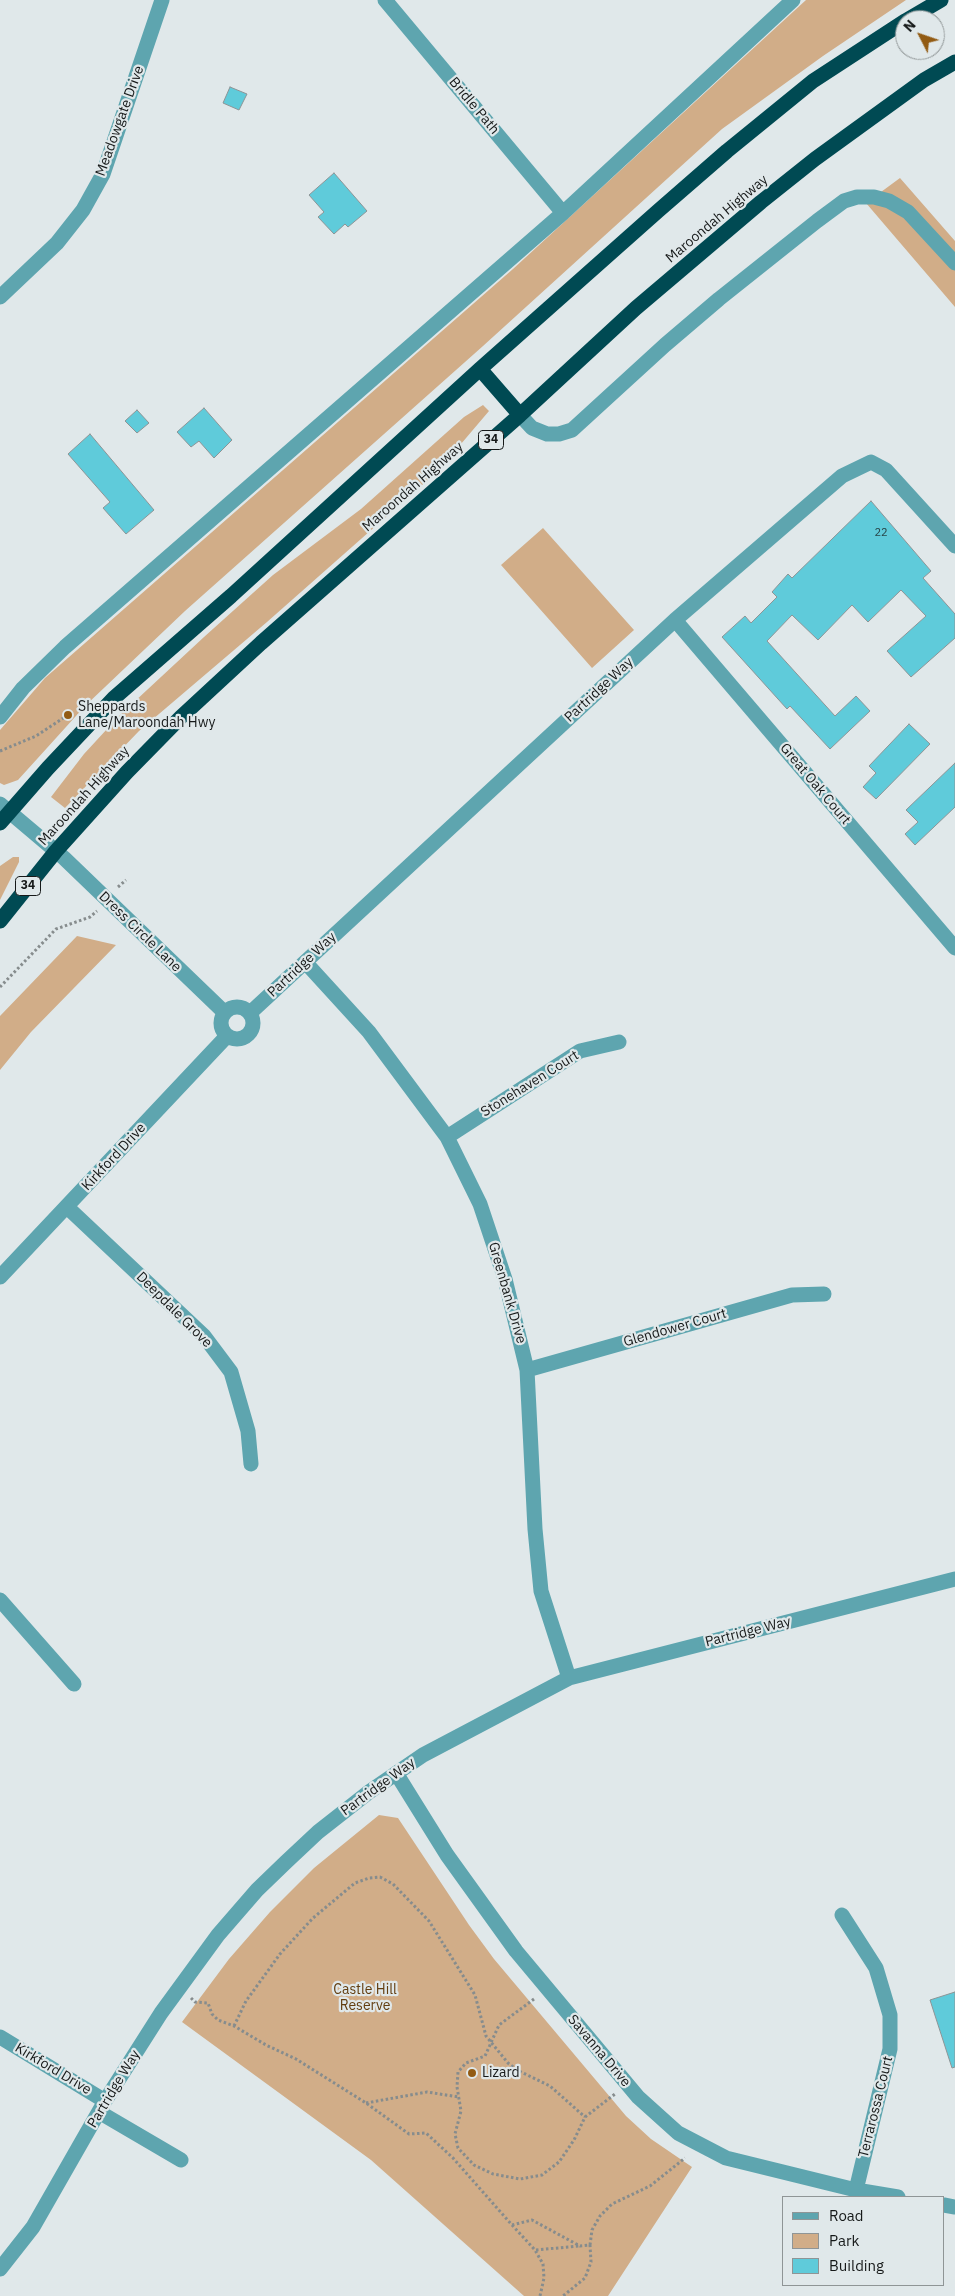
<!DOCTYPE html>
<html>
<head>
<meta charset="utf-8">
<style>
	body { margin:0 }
	#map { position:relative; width:955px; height:2296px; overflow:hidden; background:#e0e8ea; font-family:"IBM Plex Sans",sans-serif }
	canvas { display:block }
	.legend { position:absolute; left:782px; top:2196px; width:162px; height:90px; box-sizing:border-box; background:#e0e8ea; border:1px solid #8f9596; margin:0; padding:6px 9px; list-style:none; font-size:15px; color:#161919 }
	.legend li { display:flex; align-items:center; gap:10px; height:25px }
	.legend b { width:25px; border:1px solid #8f9596 }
	.north { position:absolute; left:895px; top:10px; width:50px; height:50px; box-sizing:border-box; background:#e0e8ea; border:1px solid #8f9596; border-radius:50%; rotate:311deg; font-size:14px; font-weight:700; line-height:20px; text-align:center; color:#161919 }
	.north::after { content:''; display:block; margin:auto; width:18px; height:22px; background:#925b13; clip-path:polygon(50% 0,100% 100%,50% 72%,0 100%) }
</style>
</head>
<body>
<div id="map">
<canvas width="955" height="2296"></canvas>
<ul class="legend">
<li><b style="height:6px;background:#5ea5af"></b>Road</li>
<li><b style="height:14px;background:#d1ad88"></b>Park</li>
<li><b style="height:14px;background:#5fcbda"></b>Building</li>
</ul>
<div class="north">N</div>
</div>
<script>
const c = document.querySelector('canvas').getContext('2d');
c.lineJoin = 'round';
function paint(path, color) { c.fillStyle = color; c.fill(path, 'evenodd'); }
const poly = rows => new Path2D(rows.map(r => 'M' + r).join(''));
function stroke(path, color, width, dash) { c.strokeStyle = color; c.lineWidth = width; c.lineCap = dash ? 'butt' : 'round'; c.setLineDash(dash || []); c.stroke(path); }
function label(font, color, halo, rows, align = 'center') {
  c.font = font + ' "IBM Plex Sans",sans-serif'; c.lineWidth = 4.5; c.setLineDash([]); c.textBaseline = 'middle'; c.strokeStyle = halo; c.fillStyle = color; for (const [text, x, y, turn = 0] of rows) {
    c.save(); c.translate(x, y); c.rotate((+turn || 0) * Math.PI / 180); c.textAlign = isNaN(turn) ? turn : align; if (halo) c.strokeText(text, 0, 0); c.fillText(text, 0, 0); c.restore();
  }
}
paint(poly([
	[806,0,906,0,823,56,722,129,483,346,185,611,85,706,18,780,4,785,0,783,0,730,45,678,513,269],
	[900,178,955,241,955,307,866,203],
	[483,405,489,411,438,471,267,622,139,731,65,808,51,797,84,754,119,716,204,637,273,575,361,509,464,417],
	[543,528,634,630,592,668,501,565],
	[13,857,19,857,19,862,0,900,0,866],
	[77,936,116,945,31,1032,0,1070,0,1016],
	[379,1815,398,1818,469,1925,494,1959,626,2116,651,2139,692,2167,608,2296,524,2296,371,2160,182,2022,229,1959,270,1912,314,1868]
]), '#d1ad88');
const building = poly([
	[230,87,247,94,239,110,223,103,230,87],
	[334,173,367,211,348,227,345,224,334,234,318,217,324,212,309,195,334,173],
	[204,408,232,440,214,458,199,441,191,447,177,432,204,408],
	[137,410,149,423,137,433,125,421,137,410],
	[90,434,154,510,126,534,103,508,110,502,68,454,90,434],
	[871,501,931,571,923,578,955,614,955,638,911,677,887,651,926,616,901,590,868,622,852,605,818,640,792,615,767,641,835,716,856,696,870,711,830,749,790,706,787,709,722,637,745,616,751,623,777,597,772,592,788,574,792,578,871,501],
	[909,724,930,744,876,799,863,787,876,773,869,766,909,724],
	[955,763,955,807,915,845,905,834,918,822,906,810,955,763],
	[955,1992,955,2067,952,2068,930,2000,955,1992]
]);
paint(building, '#5fcbda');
stroke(building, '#8d9496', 1);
stroke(poly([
	[0,751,36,736,68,715],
	[118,887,126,880],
	[0,987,56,929,90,917,97,911],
	[191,1998,195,2002,208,2003,212,2014,218,2020,234,2026,266,2045,296,2059,366,2103,409,2134,426,2133,453,2158,512,2225,532,2220,580,2246,590,2245,591,2262,585,2278,563,2296],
	[534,1999,499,2025,485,2056,466,2063,458,2072,457,2087,461,2111,455,2134,458,2148,474,2165,493,2174,520,2179,542,2175,559,2162,574,2140,585,2117,615,2094],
	[234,2026,246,2001,280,1954,313,1918,355,1883,369,1878,380,1877,393,1884,429,1921,475,1995,486,2036,508,2063,517,2070,550,2086,585,2117],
	[366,2103,427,2092,459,2097],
	[512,2225,535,2250,543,2264,544,2278,540,2296],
	[590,2245,592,2230,600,2216,612,2204,650,2186,685,2158],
	[536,2250,579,2246]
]), '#868c8d', 3, [2.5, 2.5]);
stroke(poly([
	[385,0,563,213],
	[0,297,57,243,83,210,103,174,162,0],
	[520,415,532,428,547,434,559,434,572,430,665,345,719,299,817,221,844,201,857,197,874,197,889,201,908,212,955,263],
	[675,620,955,948],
	[0,717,23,688,65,647,563,213,793,0],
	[0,804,64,858,224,1012],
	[306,963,369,1032,447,1137,480,1204,505,1279,527,1370,535,1529,541,1591,569,1678],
	'221 1023a16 16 0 1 1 32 0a16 16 0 1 1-32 0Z',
	[250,1013,675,620,842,476,871,462,886,470,955,546],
	[447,1137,580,1051,619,1042],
	[67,1207,204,1336,231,1372,248,1431,251,1464],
	[0,1277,227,1036],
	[527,1370,792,1295,824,1294],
	[0,1600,74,1684],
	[396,1773,447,1855,516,1951,638,2097,678,2133,726,2158,856,2190,898,2197],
	[842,1915,876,1968,890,2015,890,2049,856,2190],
	[0,2037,105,2101],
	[99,2112,181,2160],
	[944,2205,955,2207],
	[0,2269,33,2227,105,2101,161,2013,218,1935,257,1890,286,1862,318,1832,369,1792,423,1755,569,1678,955,1579]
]), '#5ea5af', 15);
stroke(poly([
	[907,20,941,0],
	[480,369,520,415],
	[0,823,48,768,114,698,231,596,480,369,658,211,727,151,813,81,905,21],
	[0,921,56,851,127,772,181,717,261,643,520,415,636,308,761,202,815,159,924,80,955,62]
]), '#004a53', 15);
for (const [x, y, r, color] of [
	[68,715,5,"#925b13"],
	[472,2073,5,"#925b13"]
]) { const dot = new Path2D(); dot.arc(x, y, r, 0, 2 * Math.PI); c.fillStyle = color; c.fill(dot); stroke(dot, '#e0e8ea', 2); }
label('11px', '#284649', null, [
	["22",881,533]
]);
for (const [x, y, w] of [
	[491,440,25],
	[28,886,25]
]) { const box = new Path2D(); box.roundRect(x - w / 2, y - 9.5, w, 19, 4); c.fillStyle = '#e0e8ea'; c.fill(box); stroke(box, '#161919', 1); }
label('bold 12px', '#161919', null, [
	["34",491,440],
	["34",28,886]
]);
label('14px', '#161919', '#e0e8ea', [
	["Bridle Path",474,106,50],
	["Meadowgate Drive",120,121,-70],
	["Maroondah Highway",717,219,-40],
	["Maroondah Highway",413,487,-41],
	["Partridge Way",599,690,-43],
	["Great Oak Court",815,784,50],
	["Maroondah Highway",84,796,-48],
	["Dress Circle Lane",140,932,44],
	["Partridge Way",302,965,-43],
	["Stonehaven Court",530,1084,-32],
	["Kirkford Drive",114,1157,-47],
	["Greenbank Drive",507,1293,74],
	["Deepdale Grove",174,1310,45],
	["Glendower Court",675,1328,-16],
	["Partridge Way",748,1632,-14],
	["Partridge Way",378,1787,-36],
	["Savanna Drive",599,2051,50],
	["Kirkford Drive",53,2069,31],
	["Partridge Way",114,2089,-59],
	["Terrarossa Court",876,2107,-76]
]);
label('14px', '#161919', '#e0e8ea', [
	["Sheppards",78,707],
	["Lane/Maroondah Hwy",78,723],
	["Lizard",482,2073]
], 'left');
label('14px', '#623d0f', '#e0e8ea', [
	["Castle Hill",365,1990],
	["Reserve",365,2006]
]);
</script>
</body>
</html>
